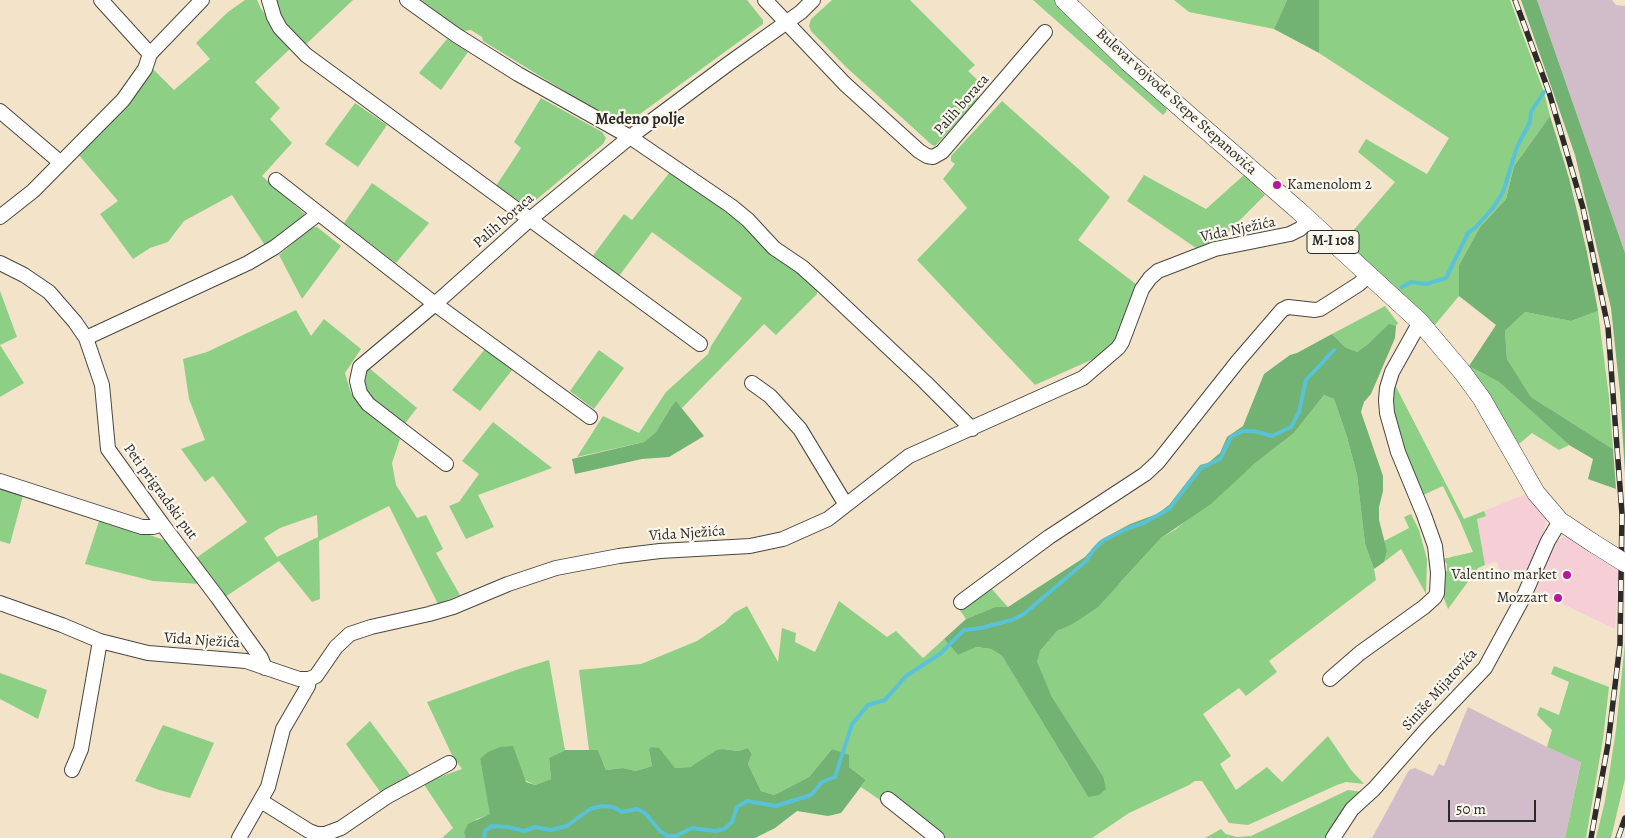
<!DOCTYPE html>
<html>
<head>
<meta charset="utf-8">
<style>
	body { margin:0 }
	#map { position:relative; width:1625px; height:838px; overflow:hidden; background:#f3e3c8; font-family:Alegreya,serif }
	canvas { display:block }
	.scale { position:absolute; left:1448px; top:800px; width:88px; height:22px; box-sizing:border-box; border:2px solid #2b2b2b; border-top:0; padding-left:6px; font-size:15px; line-height:18px; white-space:nowrap; color:#2b2b2b; -webkit-text-stroke:4px #fbf7ec; paint-order:stroke }
</style>
</head>
<body>
<div id="map">
<canvas width="1625" height="838"></canvas>
<div class="scale">50 m</div>
</div>
<script>
const c = document.querySelector('canvas').getContext('2d');
c.lineJoin = 'round';
function paint(path, color) { c.fillStyle = color; c.fill(path, 'evenodd'); }
const poly = rows => new Path2D(rows.map(r => 'M' + r).join(''));
function stroke(path, color, width, dash) { c.strokeStyle = color; c.lineWidth = width; c.lineCap = dash ? 'butt' : 'round'; c.setLineDash(dash || []); c.stroke(path); }
function label(font, color, halo, rows, align = 'center') {
  c.font = font + ' Alegreya,serif'; c.lineWidth = 4.5; c.setLineDash([]); c.textBaseline = 'middle'; c.strokeStyle = halo; c.fillStyle = color; for (const [text, x, y, turn = 0] of rows) {
    c.save(); c.translate(x, y); c.rotate((+turn || 0) * Math.PI / 180); c.textAlign = isNaN(turn) ? turn : align; if (halo) c.strokeText(text, 0, 0); c.fillText(text, 0, 0); c.restore();
  }
}
paint(poly([
	[1528,493,1543,510,1546,520,1542,545,1533,571,1501,577,1497,562,1485,565,1477,519,1485,516,1484,511],
	[1571,536,1619,566,1615,629,1531,589,1551,545,1563,537]
]), '#f6cfd6');
paint(poly([
	[1537,0,1612,0,1616,5,1625,6,1625,253],
	[1468,707,1547,747,1581,761,1565,838,1372,838,1409,770,1415,768,1433,776,1439,764,1444,766]
]), '#d1bdc9');
paint(poly([
	[245,0,257,0,261,9,292,47,255,82,280,108,270,119,292,143,262,176,306,215,266,247,232,195,184,221,168,242,150,248,133,259,100,214,118,201,77,153,150,66,174,90,210,59,196,43,228,12],
	[274,0,353,0,303,47,285,27],
	[421,0,747,0,763,20,763,24,633,119,625,122,615,122,483,41,482,37,471,30,463,31],
	[832,0,910,0,975,65,968,71,979,81,977,85,978,100,935,146,932,145,846,67,811,31,809,26,811,19],
	[1033,0,1055,0,1168,105,1166,112,1163,115],
	[1174,0,1287,0,1274,29,1189,12],
	[1319,0,1510,0,1544,92,1550,116,1514,166,1506,199,1480,227,1459,265,1459,296,1434,326,1345,240,1395,182,1358,152,1366,139,1427,174,1449,138,1319,53],
	[447,39,468,52,441,90,419,73],
	[541,98,602,132,606,138,603,144,530,205,527,206,496,186,521,148,514,142],
	[1002,101,1110,197,1078,240,1136,284,1120,334,1115,341,1100,356,1035,385,917,260,967,208,943,179,955,164,951,161,951,156],
	[355,103,387,125,358,167,325,144],
	[670,172,717,205,817,287,817,294,776,335,764,324,682,408,676,402,671,407,656,432,644,442,577,457,603,416,639,433,666,392,708,354,711,346,742,298,652,232,619,276,592,257,624,214,632,220],
	[1144,175,1206,209,1244,175,1265,195,1226,234,1222,244,1199,250,1127,201],
	[372,183,429,223,396,263,344,223],
	[317,227,341,246,302,299,279,255,311,228],
	[0,291,17,337,0,345,24,383,0,397],
	[1385,306,1398,323,1396,326,1389,325,1368,344,1357,352,1345,347,1332,334],
	[296,310,311,336,324,319,361,349,345,373,351,393,360,405,400,439,392,463,396,485,417,518,426,515,443,549,436,553,460,595,438,604,389,506,319,541,320,599,312,602,279,561,225,597,196,558,247,522,213,476,205,482,181,449,205,440,189,399,183,359,207,352],
	[317,515,318,537,277,557,264,538,280,528],
	[1598,311,1609,397,1613,449,1531,397,1507,359,1505,331,1525,312,1571,321],
	[485,349,512,370,480,411,452,390],
	[599,350,624,368,594,409,570,391],
	[1469,366,1499,382,1569,445,1559,450,1532,433,1519,444,1484,386],
	[369,368,417,408,403,426,366,393,363,376],
	[1393,381,1464,519,1484,511,1486,516,1477,519,1485,565,1478,568,1448,609,1443,596,1444,592,1442,575,1447,571,1447,564,1443,559,1473,552,1460,521,1443,486,1421,496,1408,464,1391,409],
	[1324,395,1334,399,1347,437,1357,475,1365,544,1374,569,1376,580,1269,661,1277,672,1246,696,1239,688,1203,714,1231,756,1220,764,1236,790,1267,767,1282,782,1328,736,1351,770,1364,784,1346,782,1337,785,1248,825,1229,823,1202,781,1195,781,1189,785,1129,813,1092,838,943,838,886,792,880,800,861,787,866,780,849,767,832,749,809,777,774,795,761,791,748,764,752,754,748,748,738,751,723,749,690,767,675,768,668,761,649,750,652,766,636,771,623,768,606,770,598,750,589,750,579,670,641,664,697,641,724,623,734,613,747,606,778,662,782,628,796,633,795,642,815,652,839,601,887,637,896,631,923,658,944,639,958,655,975,647,991,649,1002,656,1088,797,1103,776,1052,697,1036,662,1040,651,1057,631,1071,625,1121,582,1161,538,1176,529,1254,464,1294,433],
	[493,422,552,468,478,495,494,527,466,539,449,506,459,502,479,474,462,461],
	[0,486,24,492,10,544,0,541],
	[1411,514,1419,530,1427,559,1426,594,1401,549,1384,562,1387,551,1384,541,1409,528,1404,517],
	[100,518,167,541,200,584,153,581,85,564],
	[990,587,1008,607,995,607,966,619,959,609],
	[1625,642,1625,779,1611,838,1596,838,1605,801,1616,730],
	[549,660,565,750,549,758,551,779,535,785,480,759,491,814,477,819,464,832,465,838,442,838,453,828,423,783,462,769,452,755,427,702,519,669],
	[1554,666,1609,687,1603,739,1586,838,1565,838,1581,762,1547,747,1552,730,1537,715,1540,707,1559,715,1569,682,1551,674],
	[0,673,47,690,38,719,0,699],
	[370,721,411,776,381,793,346,744],
	[163,725,214,743,190,798,159,790,135,781],
	[1348,790,1363,792,1329,838,1205,838,1221,829,1226,834,1237,837,1251,836]
]), '#8ecf86');
paint(poly([
	[1287,0,1319,0,1319,53,1274,29],
	[1521,0,1537,0,1625,253,1625,474,1620,393,1611,308,1575,155],
	[1550,116,1569,178,1587,252,1598,311,1571,321,1525,312,1505,331,1507,359,1531,397,1613,449,1616,489,1588,479,1593,459,1569,445,1499,382,1469,366,1496,325,1459,296,1459,265,1480,227,1506,199,1514,166],
	[1389,324,1396,326,1395,338,1371,394,1364,402,1361,412,1383,476,1383,491,1379,507,1379,520,1387,551,1384,562,1374,569,1365,544,1357,475,1347,437,1334,399,1324,395,1294,433,1254,464,1211,504,1161,538,1098,607,1071,625,1057,631,1040,651,1037,662,1052,697,1103,776,1106,789,1099,795,1088,797,1002,656,991,649,976,647,958,655,944,639,966,619,995,607,1008,607,1085,557,1099,541,1130,524,1157,514,1169,505,1200,465,1208,463,1220,453,1227,437,1243,426,1264,374,1290,355,1297,353,1332,334,1345,347,1357,352,1368,344],
	[676,401,704,436,669,457,642,459,575,474,572,459,644,442,656,432,671,407],
	[513,746,526,782,535,785,551,779,549,758,565,750,598,750,606,770,623,768,636,771,652,766,649,750,651,747,659,748,675,768,690,767,717,750,723,749,738,751,748,748,752,754,748,764,761,791,774,795,809,777,832,749,849,755,849,767,866,780,841,813,828,816,797,811,775,828,755,838,465,838,464,832,468,824,490,814,480,759,488,752,500,747]
]), '#72b273');
stroke(poly([
	[1402,287,1411,282,1426,284,1446,278,1468,233,1475,228,1493,208,1503,192,1517,147,1530,122,1531,112,1544,92],
	[484,838,485,831,492,826,508,827,524,831,535,827,551,830,567,826,590,809,602,806,613,807,622,812,637,809,645,813,660,831,668,836,676,836,692,828,715,831,724,829,732,822,737,807,747,801,776,806,811,795,822,782,835,777,852,724,868,705,885,700,906,676,940,654,964,630,981,628,1012,620,1024,614,1086,561,1095,548,1104,540,1129,528,1144,523,1169,509,1201,468,1220,459,1231,437,1242,431,1254,431,1272,436,1291,427,1299,412,1306,380,1334,350]
]), '#5ac2d7', 4);
const minor = poly([
	[101,0,150,54],
	[269,0,274,17,280,28,306,55,700,344],
	[407,0,456,35,518,74,630,137,731,206,748,220,774,248,802,267,823,286,925,382,972,429],
	[765,0,845,84,919,151,927,156,933,157,942,152,1045,32],
	[0,111,61,163],
	[276,180,435,304,590,417],
	[0,217,33,191,123,100,145,69,150,54,202,0],
	[0,263,24,275,49,292,75,322,86,338,102,385,108,449,162,524,218,598,261,658,265,668],
	[86,338,248,263,275,247,318,214],
	[752,383,770,396,800,429,846,505],
	[446,464,368,404,360,393,357,381,360,367,435,304,529,220,630,137,728,64,801,12,813,0],
	[0,481,142,527,153,527,162,524],
	[961,602,1049,537,1145,474,1158,462,1238,361,1282,310,1288,307,1315,310,1320,309,1359,284,1369,275],
	[0,603,62,625,100,641,148,653,246,661,299,679,309,679,316,676,336,647,350,634,371,627,429,614,453,607,508,584,556,568,619,556,660,551,750,546,783,539,828,519,909,456,1083,378,1118,348,1122,342,1142,289,1150,278,1158,271,1215,249,1290,234,1300,229,1309,220],
	[1330,679,1360,653,1424,607,1435,597,1437,593,1438,573,1435,546,1424,515,1398,452,1387,413,1386,400,1387,388,1392,372,1420,322],
	[72,770,81,749,100,641],
	[888,799,937,838],
	[261,801,309,831,317,834,325,834,341,828,388,796,449,763],
	[239,838,268,787,283,729,308,686,309,679],
	[1333,838,1352,809,1374,789,1425,731,1485,668,1523,598,1548,541,1560,521]
]);
const major = poly([
	[1064,0,1128,62,1299,211,1420,322,1463,373,1482,399,1536,493,1560,521,1593,543]
]);
stroke(minor, '#494743', 16);
stroke(major, '#494743', 19);
stroke(minor, '#fff', 14);
stroke(major, '#fff', 18);
const rail = poly([
	[1515,0,1549,92,1583,208,1608,327,1622,514,1620,644,1608,744,1591,838],
	[1618,838,1625,818]
]);
stroke(rail, '#2b2b2b', 5.5);
stroke(rail, '#fbf7ec', 4, [11]);
const majorBridge = poly([
	[1593,543,1625,563]
]);
stroke(majorBridge, '#494743', 19, []);
stroke(majorBridge, '#fff', 18);
for (const [x, y, r, color] of [
	[1277,185,5,"#b5179e"],
	[1567,575,5,"#b5179e"],
	[1558,598,5,"#b5179e"]
]) { const dot = new Path2D(); dot.arc(x, y, r, 0, 2 * Math.PI); c.fillStyle = color; c.fill(dot); stroke(dot, '#fbf7ec', 2); }
for (const [x, y, w] of [
	[1333,242,52]
]) { const box = new Path2D(); box.roundRect(x - w / 2, y - 11.5, w, 23, 4); c.fillStyle = '#fbf7ec'; c.fill(box); stroke(box, '#2b2b2b', 1); }
label('bold 14px', '#2b2b2b', null, [
	["M-I 108",1333,242]
]);
label('15px', '#2b2b2b', '#fbf7ec', [
	["Bulevar vojvode Stepe Stepanovića",1176,102,42],
	["Palih boraca",962,105,-49],
	["Palih boraca",504,221,-41],
	["Vida Nježića",1238,230,-12],
	["Peti prigradski put",160,492,54],
	["Vida Nježića",687,534,-4],
	["Vida Nježića",202,641,4],
	["Siniše Mijatovića",1440,690,-48]
]);
label('15px', '#2b2b2b', '#fbf7ec', [
	["Kamenolom 2",1287,185,"left"],
	["Valentino market",1557,575],
	["Mozzart",1548,598]
], 'right');
label('bold 16px', '#2b2b2b', '#fbf7ec', [
	["Medeno polje",640,120]
]);
</script>
</body>
</html>
